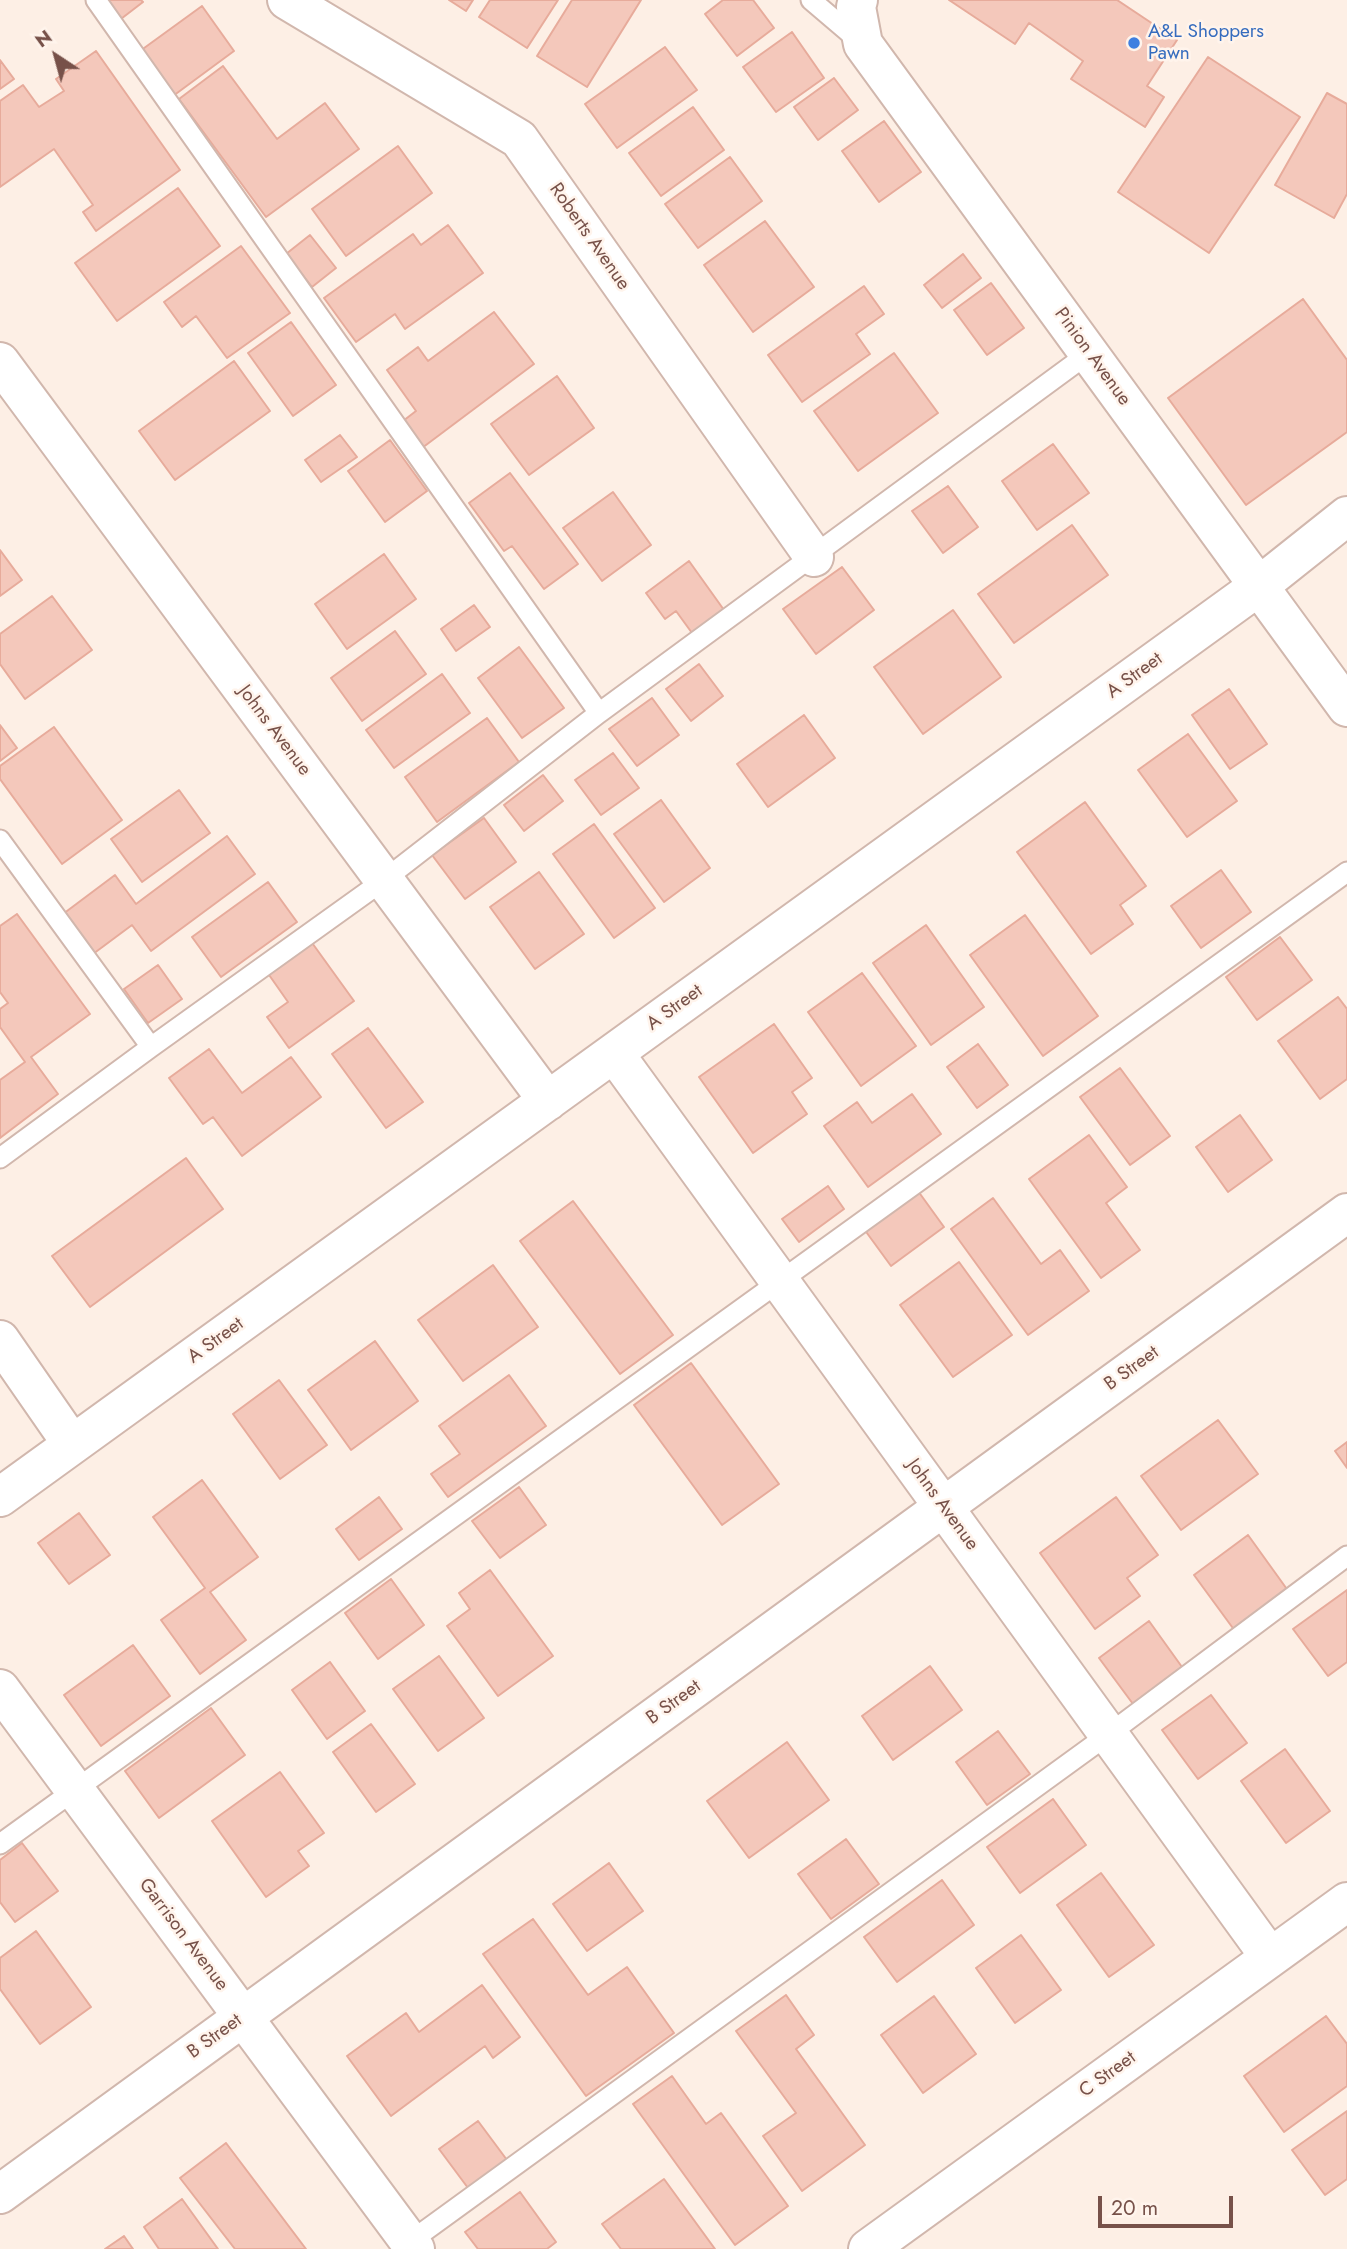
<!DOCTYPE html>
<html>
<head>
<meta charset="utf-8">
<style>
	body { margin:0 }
	#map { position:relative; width:1347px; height:2249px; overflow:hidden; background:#fdefe5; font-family:Jost,sans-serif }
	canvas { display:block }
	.north { position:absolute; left:21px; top:21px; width:70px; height:70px; -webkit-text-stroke:5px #fff4ec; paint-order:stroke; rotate:324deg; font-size:19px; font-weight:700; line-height:28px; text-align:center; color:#775149 }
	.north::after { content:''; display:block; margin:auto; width:24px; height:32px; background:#775149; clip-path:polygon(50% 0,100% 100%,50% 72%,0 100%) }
	.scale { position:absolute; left:1098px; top:2196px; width:135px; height:32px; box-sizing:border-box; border:4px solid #775149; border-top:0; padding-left:9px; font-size:21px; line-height:24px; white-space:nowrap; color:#775149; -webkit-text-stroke:5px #fff4ec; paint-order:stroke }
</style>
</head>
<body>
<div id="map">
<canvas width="1347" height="2249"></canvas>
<div class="north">N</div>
<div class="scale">20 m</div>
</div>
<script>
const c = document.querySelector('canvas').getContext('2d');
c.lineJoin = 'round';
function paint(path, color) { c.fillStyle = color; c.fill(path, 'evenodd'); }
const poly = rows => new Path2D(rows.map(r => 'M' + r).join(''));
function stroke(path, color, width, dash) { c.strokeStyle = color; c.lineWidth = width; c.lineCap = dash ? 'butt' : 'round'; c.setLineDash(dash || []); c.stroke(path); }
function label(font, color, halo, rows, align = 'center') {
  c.font = font + ' Jost,sans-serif'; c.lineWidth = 5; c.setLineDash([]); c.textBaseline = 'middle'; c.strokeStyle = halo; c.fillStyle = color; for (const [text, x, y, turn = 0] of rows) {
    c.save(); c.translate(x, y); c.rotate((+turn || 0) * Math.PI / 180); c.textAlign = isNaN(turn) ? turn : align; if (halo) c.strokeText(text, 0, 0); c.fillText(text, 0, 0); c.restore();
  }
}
const building = poly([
	[101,0,141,0,143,2,117,22,101,0],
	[449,0,473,0,466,11,449,0],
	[490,0,558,0,527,48,479,17,490,0],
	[572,0,641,0,587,87,537,56,572,0],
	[723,0,753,0,774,28,737,56,705,14,723,0],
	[949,0,1117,0,1177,40,1147,86,1164,97,1145,127,1071,79,1083,61,1029,23,1015,44,949,0],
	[202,6,234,51,173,96,140,51,202,6],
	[792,32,824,78,776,112,743,67,792,32],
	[665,47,697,90,617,148,585,104,665,47],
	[96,51,180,170,96,231,83,212,93,205,54,149,0,187,0,101,23,85,39,107,64,91,56,79,96,51],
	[1208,57,1300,117,1209,253,1118,192,1208,57],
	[0,60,14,79,0,89,0,60],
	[223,66,277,139,325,103,359,149,266,217,179,99,223,66],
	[834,78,858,110,818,140,794,107,834,78],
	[1327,93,1347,104,1347,194,1334,218,1275,185,1327,93],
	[693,107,724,150,661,196,629,153,693,107],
	[884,121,921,172,879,202,842,151,884,121],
	[398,146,432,193,346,256,312,209,398,146],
	[730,157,762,201,698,248,665,204,730,157],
	[178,188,220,246,117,321,75,263,178,188],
	[765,221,814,287,753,332,704,265,765,221],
	[448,225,483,273,405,329,395,314,356,342,324,298,413,234,421,245,448,225],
	[310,235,336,268,312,287,286,254,310,235],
	[241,246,290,313,227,358,196,316,182,327,164,302,241,246],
	[963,254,981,278,942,308,924,285,963,254],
	[991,283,1024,328,987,355,954,310,991,283],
	[864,286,884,314,856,334,870,354,802,402,768,355,864,286],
	[1303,299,1347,360,1347,432,1246,505,1168,398,1303,299],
	[494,312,534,364,422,448,403,421,416,411,387,370,418,347,428,361,494,312],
	[291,322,336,385,293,416,248,353,291,322],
	[894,353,938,413,858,471,814,411,894,353],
	[234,361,270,411,175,480,139,431,234,361],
	[557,376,594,428,529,475,491,424,557,376],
	[340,435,357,457,321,482,305,460,340,435],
	[390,440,427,491,385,522,348,471,390,440],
	[1053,444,1089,493,1037,530,1002,481,1053,444],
	[510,473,578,564,544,589,512,546,504,551,469,503,510,473],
	[948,486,978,527,943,553,912,511,948,486],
	[613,492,651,545,602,581,563,528,613,492],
	[1072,525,1108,575,1014,643,978,594,1072,525],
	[0,550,22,580,0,596,0,550],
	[384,554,416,599,347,649,315,604,384,554],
	[689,561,724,610,692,633,676,611,665,619,646,593,689,561],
	[842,567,874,610,816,654,783,609,842,567],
	[52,596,92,650,25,699,0,664,0,634,52,596],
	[474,605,490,627,456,651,441,629,474,605],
	[953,610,1001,677,923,734,874,667,953,610],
	[395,631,426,674,362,721,331,678,395,631],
	[519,647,564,708,522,738,478,678,519,647],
	[699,664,723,696,691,721,666,689,699,664],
	[442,674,470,713,394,768,366,730,442,674],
	[1229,689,1267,744,1230,769,1192,715,1229,689],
	[652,698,679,735,637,766,609,729,652,698],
	[804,715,835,758,768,807,737,764,804,715],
	[487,718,519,762,437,822,405,777,487,718],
	[0,725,17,748,0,761,0,725],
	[54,727,122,820,62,864,0,779,0,766,54,727],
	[1188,734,1237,801,1187,837,1138,770,1188,734],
	[613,753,639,788,601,815,575,780,613,753],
	[543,775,563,801,524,831,504,805,543,775],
	[179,790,210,833,142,882,111,839,179,790],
	[661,800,710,868,664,902,614,834,661,800],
	[1085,802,1146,886,1120,905,1133,924,1091,954,1017,852,1085,802],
	[484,818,516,862,465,899,432,855,484,818],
	[594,824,655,908,614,938,553,854,594,824],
	[227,836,255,874,151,951,132,925,93,954,63,914,115,875,136,904,227,836],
	[1221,870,1251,912,1201,948,1171,906,1221,870],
	[539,872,584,934,535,969,490,907,539,872],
	[268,882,297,922,221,977,192,937,268,882],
	[17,914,90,1014,31,1057,58,1094,0,1138,0,1080,25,1062,0,1027,0,1009,8,1003,0,992,0,926,17,914],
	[1025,915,1098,1016,1043,1056,970,955,1025,915],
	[926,925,984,1007,931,1045,873,963,926,925],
	[1280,937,1312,980,1257,1020,1226,977,1280,937],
	[310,940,354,1001,289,1048,267,1017,288,1002,267,972,310,940],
	[158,965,182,999,148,1023,124,989,158,965],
	[862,973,916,1046,861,1086,808,1012,862,973],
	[1338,997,1347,1009,1347,1079,1320,1099,1278,1041,1338,997],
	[774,1024,812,1078,792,1092,807,1114,753,1153,699,1077,774,1024],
	[368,1028,423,1102,386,1128,332,1054,368,1028],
	[978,1044,1008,1085,977,1108,947,1067,978,1044],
	[209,1049,242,1093,291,1057,321,1097,242,1156,213,1117,203,1124,169,1078,209,1049],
	[1120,1068,1170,1136,1130,1165,1080,1097,1120,1068],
	[912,1094,941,1134,868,1187,824,1126,857,1102,872,1123,912,1094],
	[1240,1115,1272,1160,1228,1192,1196,1147,1240,1115],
	[1089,1135,1127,1187,1106,1203,1140,1250,1101,1278,1029,1179,1089,1135],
	[186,1158,223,1209,90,1307,52,1256,186,1158],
	[828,1186,844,1209,799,1242,782,1219,828,1186],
	[918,1191,944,1227,891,1266,864,1229,918,1191],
	[993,1198,1041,1264,1060,1250,1089,1291,1028,1335,951,1229,993,1198],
	[573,1201,673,1335,620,1374,520,1241,573,1201],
	[959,1262,1012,1335,953,1377,900,1305,959,1262],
	[493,1265,538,1327,463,1381,418,1320,493,1265],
	[375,1341,418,1401,351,1450,308,1390,375,1341],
	[691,1363,779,1484,722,1525,634,1405,691,1363],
	[509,1375,546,1426,448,1497,431,1474,460,1454,439,1426,509,1375],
	[279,1380,327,1445,280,1479,233,1414,279,1380],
	[1218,1420,1258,1474,1181,1530,1141,1476,1218,1420],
	[1347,1442,1347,1468,1335,1451,1347,1442],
	[202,1480,258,1557,210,1592,246,1640,200,1674,161,1620,205,1588,153,1517,202,1480],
	[519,1487,546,1525,500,1558,472,1521,519,1487],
	[379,1497,402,1529,359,1560,336,1529,379,1497],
	[1116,1497,1158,1555,1127,1578,1140,1596,1095,1629,1040,1553,1116,1497],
	[79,1513,110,1555,69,1584,38,1543,79,1513],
	[1248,1535,1289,1592,1235,1631,1194,1575,1248,1535],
	[490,1570,553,1656,498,1696,447,1626,470,1609,459,1593,490,1570],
	[391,1579,424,1625,378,1659,345,1613,391,1579],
	[1347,1590,1347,1662,1328,1676,1293,1629,1347,1590],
	[1149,1621,1182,1667,1133,1704,1099,1658,1149,1621],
	[133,1645,170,1696,101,1746,64,1695,133,1645],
	[439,1656,484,1718,438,1751,393,1689,439,1656],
	[330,1662,365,1711,327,1739,292,1690,330,1662],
	[930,1666,962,1710,893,1760,862,1716,930,1666],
	[1211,1695,1247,1743,1198,1779,1162,1730,1211,1695],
	[211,1708,245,1755,159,1818,125,1771,211,1708],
	[371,1724,415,1784,376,1812,333,1752,371,1724],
	[998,1731,1030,1774,987,1805,956,1762,998,1731],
	[787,1742,829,1800,749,1858,707,1801,787,1742],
	[1285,1749,1330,1811,1286,1843,1241,1781,1285,1749],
	[280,1772,324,1833,298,1851,309,1866,266,1897,212,1821,280,1772],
	[1053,1799,1086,1845,1020,1893,987,1847,1053,1799],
	[846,1839,879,1884,831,1919,798,1874,846,1839],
	[22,1843,58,1891,15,1922,0,1902,0,1860,22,1843],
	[609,1863,643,1911,587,1951,553,1904,609,1863],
	[1101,1873,1154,1945,1109,1977,1057,1905,1101,1873],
	[942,1880,974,1925,897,1982,864,1937,942,1880],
	[533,1919,588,1995,627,1967,674,2033,586,2096,483,1954,533,1919],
	[36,1931,91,2007,40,2044,0,1989,0,1958,36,1931],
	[1021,1935,1061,1990,1015,2023,976,1968,1021,1935],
	[482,1985,520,2037,493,2058,485,2046,391,2116,347,2056,406,2013,419,2032,482,1985],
	[786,1995,814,2035,796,2049,865,2145,802,2191,763,2136,796,2113,736,2031,786,1995],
	[934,1996,976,2054,923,2093,881,2035,934,1996],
	[1326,2016,1347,2044,1347,2086,1284,2132,1244,2076,1326,2016],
	[672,2076,706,2124,721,2113,788,2206,735,2245,633,2104,672,2076],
	[1347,2111,1347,2179,1325,2195,1292,2150,1347,2111],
	[478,2121,507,2160,468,2188,439,2149,478,2121],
	[226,2143,306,2249,235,2249,180,2178,226,2143],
	[664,2179,715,2249,621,2249,602,2224,664,2179],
	[520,2192,556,2242,547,2249,478,2249,465,2232,520,2192],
	[182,2199,218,2249,159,2249,144,2227,182,2199],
	[124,2236,133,2249,105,2249,124,2236]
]);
paint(building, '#f4c8bb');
stroke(building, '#e7ab9b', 2);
const service = poly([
	[96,0,599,713,1089,353],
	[811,0,858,40],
	[0,840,151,1047],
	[0,1158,151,1047,384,880,599,713],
	[0,1844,1347,872],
	[404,2246,1109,1734,1347,1556]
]);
const minor = poly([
	[287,0,519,139,814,557],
	[858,0,856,7,863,44,1347,707],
	[0,362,548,1101],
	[614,1053,1270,1957],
	[0,1340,72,1444],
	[0,1497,1259,586,1347,516],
	[0,1689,415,2249],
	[0,2194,1347,1213],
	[868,2249,1347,1902]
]);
stroke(service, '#d1b7ad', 23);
stroke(minor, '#d1b7ad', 42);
stroke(service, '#fff', 19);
stroke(minor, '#fff', 38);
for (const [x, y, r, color] of [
	[1134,43,7,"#3f7fe0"]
]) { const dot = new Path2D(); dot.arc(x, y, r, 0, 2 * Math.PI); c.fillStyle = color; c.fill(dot); stroke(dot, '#fff4ec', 2.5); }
label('19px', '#366cbe', '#fff4ec', [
	["A&L Shoppers",1148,32],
	["Pawn",1148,54]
], 'left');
label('19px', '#775149', '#fff4ec', [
	["Roberts Avenue",589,237,55],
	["Pinion Avenue",1092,357,54],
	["A Street",1135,676,-36],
	["Johns Avenue",274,731,53],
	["A Street",675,1008,-36],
	["A Street",216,1341,-36],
	["B Street",1132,1369,-36],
	["Johns Avenue",942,1505,54],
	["B Street",674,1703,-36],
	["Garrison Avenue",183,1935,53],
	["B Street",215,2037,-36],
	["C Street",1108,2075,-36]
]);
</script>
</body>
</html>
